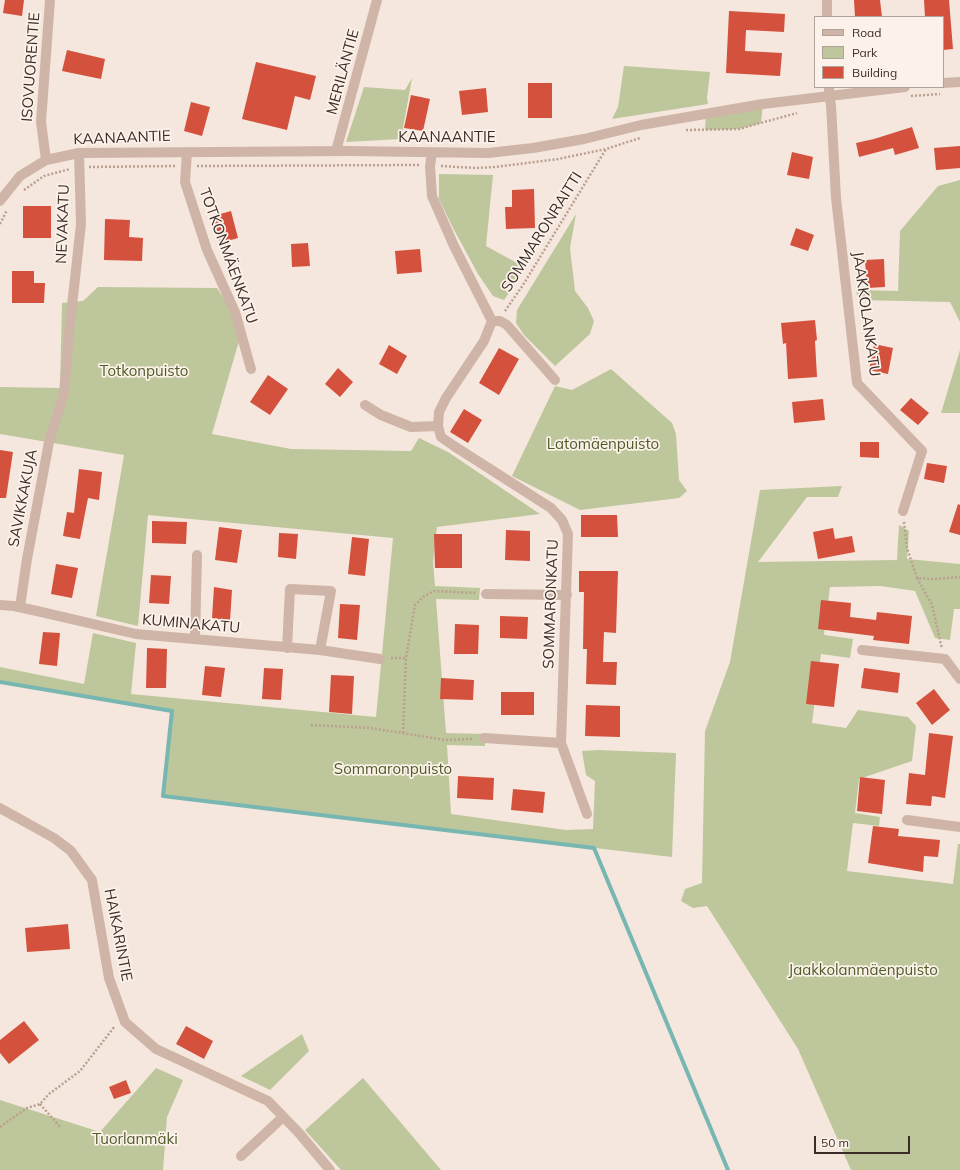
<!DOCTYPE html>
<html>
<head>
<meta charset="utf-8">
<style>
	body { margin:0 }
	#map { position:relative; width:960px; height:1170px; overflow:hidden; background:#f5e7dd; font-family:Mulish,sans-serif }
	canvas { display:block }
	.legend { position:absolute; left:814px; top:16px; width:130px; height:72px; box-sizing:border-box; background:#fcf2ea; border:1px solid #afa39c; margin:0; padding:5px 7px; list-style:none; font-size:12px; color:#3b2c28 }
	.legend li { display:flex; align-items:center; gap:8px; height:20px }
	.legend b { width:20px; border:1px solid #afa39c }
	.scale { position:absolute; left:814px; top:1136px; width:96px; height:18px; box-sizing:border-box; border:2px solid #3b2c28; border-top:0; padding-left:5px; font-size:12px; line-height:14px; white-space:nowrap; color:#3b2c28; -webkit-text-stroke:3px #fcf2ea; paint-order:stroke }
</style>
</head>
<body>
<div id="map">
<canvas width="960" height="1170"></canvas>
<ul class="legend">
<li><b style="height:5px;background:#cfb5a7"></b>Road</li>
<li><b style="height:11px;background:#bdc79b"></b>Park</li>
<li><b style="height:11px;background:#d4513d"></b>Building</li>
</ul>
<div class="scale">50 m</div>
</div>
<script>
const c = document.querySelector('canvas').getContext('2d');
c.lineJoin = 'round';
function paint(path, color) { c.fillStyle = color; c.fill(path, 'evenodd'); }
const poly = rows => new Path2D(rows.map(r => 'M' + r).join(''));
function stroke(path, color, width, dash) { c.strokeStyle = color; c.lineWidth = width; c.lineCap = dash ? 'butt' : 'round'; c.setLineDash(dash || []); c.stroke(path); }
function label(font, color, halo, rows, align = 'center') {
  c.font = font + ' Mulish,sans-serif'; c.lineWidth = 3.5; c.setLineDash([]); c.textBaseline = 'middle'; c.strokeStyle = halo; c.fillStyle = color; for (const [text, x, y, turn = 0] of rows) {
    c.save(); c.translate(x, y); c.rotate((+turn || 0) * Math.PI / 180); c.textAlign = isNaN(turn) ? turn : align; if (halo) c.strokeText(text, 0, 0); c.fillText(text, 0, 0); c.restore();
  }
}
paint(poly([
	[624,66,710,72,707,98,708,104,612,119,618,107],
	[412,78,401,139,346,142,364,87,405,90],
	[763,104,761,123,739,129,705,130,706,114],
	[439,174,493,175,486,246,526,268,504,300,493,296,478,274,453,228,439,199],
	[960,180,960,322,950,302,858,300,856,290,898,291,900,231,938,186],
	[576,214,570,248,575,291,588,308,594,321,590,334,555,366,524,335,516,323,517,310],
	[98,287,217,288,232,311,241,334,212,434,291,449,411,451,419,438,448,452,540,514,437,527,433,561,435,586,480,588,479,600,436,599,446,733,485,734,485,746,447,745,451,814,566,830,593,829,595,781,586,775,582,751,598,750,676,753,672,857,440,830,163,796,172,711,0,682,0,667,84,684,93,633,136,643,131,694,376,717,393,538,148,515,138,626,96,616,124,455,0,434,0,387,60,388,62,303,83,301],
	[960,350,960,413,941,413],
	[611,369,672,423,676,434,679,480,687,491,679,498,580,510,512,476,555,386,572,390],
	[842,486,838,497,807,497,758,562,897,560,899,525,909,531,907,559,960,564,960,609,954,609,950,640,935,638,915,591,881,586,830,587,824,635,853,639,850,658,821,654,812,723,846,728,858,710,908,717,916,726,912,761,859,779,855,813,880,817,879,826,853,823,847,871,953,884,958,844,960,844,960,1170,851,1170,798,1049,707,906,693,908,681,901,685,889,702,883,705,731,730,662,760,490],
	[302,1034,309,1051,270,1090,241,1076],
	[156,1068,183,1080,167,1117,163,1170,0,1170,0,1100,100,1132],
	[363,1078,441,1170,341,1170,305,1130]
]), '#bdc79b');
stroke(poly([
	[0,682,172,711,163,796,594,848,728,1170]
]), '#78b6b2', 4);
paint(poly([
	[5,0,24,0,22,16,3,13],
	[854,0,880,0,882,17,855,17],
	[924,0,949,0,953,49,943,50,943,17,925,17],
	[729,11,785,14,784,32,746,30,745,51,782,53,780,76,726,73],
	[67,50,105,59,101,79,62,71],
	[256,62,316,76,310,100,295,96,287,130,242,119],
	[528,83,552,83,552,118,528,118],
	[486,88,488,112,462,115,459,91],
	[411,95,430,99,423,131,404,128],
	[191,102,210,107,202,136,184,131],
	[912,127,919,148,895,155,893,148,859,157,856,143,874,139],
	[960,146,960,168,936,170,934,148],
	[792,152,813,157,809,179,787,175],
	[534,189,535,228,506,229,505,207,512,207,512,190],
	[23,206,51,206,51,238,23,238],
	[231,211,238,238,220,243,213,216],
	[105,219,130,220,129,237,143,238,142,261,104,260],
	[796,228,814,235,808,251,790,245],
	[308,243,310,266,292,267,291,244],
	[420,249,422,272,397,274,395,251],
	[884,259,885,287,867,288,865,260],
	[12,271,34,271,34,283,45,283,44,303,12,303],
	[815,320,817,340,815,341,817,377,788,379,786,343,783,344,781,323],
	[874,344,893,348,888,374,869,370],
	[389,345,407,356,397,374,379,364],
	[499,348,519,359,499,395,479,383],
	[338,368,353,382,340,397,325,384],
	[268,375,288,389,270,415,250,402],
	[911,398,929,413,918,425,900,410],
	[823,399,825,420,794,423,792,402],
	[464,409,482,420,468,443,450,432],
	[860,442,879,442,879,458,860,457],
	[0,450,13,452,6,498,0,498],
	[927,463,947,466,944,483,924,479],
	[79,469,102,472,99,500,88,498,80,539,63,536,67,512,74,513],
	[958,504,960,505,960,535,949,532],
	[581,515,617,515,618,537,581,537],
	[152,521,187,522,186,544,152,543],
	[219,527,242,530,237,563,215,560],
	[833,528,835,539,852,536,855,552,818,559,813,532],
	[506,530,530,531,530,561,505,560],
	[279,533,298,534,296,559,278,557],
	[434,534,462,534,462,568,435,568],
	[352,537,369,539,365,576,348,574],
	[56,564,78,568,72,598,51,594],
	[579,571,618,571,616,633,604,632,603,662,617,662,616,685,586,684,587,649,583,649,584,592,579,592],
	[151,575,171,576,169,604,149,603],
	[214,587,232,590,230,621,212,618],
	[821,600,851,603,850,617,876,620,877,612,912,616,909,644,873,640,874,636,818,629],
	[340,604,360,605,357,640,338,638],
	[500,616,528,617,527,639,500,638],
	[455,624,479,625,478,654,454,654],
	[43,632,60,633,57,666,39,664],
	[147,648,167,649,166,688,146,688],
	[811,661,839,664,834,707,806,704],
	[205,666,225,668,221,697,202,695],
	[264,668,283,669,281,700,262,699],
	[864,668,900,673,898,693,861,688],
	[331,675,354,676,352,714,329,712],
	[441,678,474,680,473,700,440,699],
	[934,689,950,710,932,725,916,703],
	[501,692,534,692,534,715,501,715],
	[586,705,620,706,620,737,585,736],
	[929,733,953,736,945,798,932,796,931,806,906,804,909,773,925,775],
	[458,776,494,778,493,800,457,798],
	[860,777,885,780,882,814,857,811],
	[513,789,545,792,543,813,511,810],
	[873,826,899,829,898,836,940,840,938,857,924,856,923,872,868,863],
	[68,924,70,949,27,952,25,928],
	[24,1021,39,1040,9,1064,0,1053,0,1040],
	[186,1026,213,1041,204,1059,176,1044],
	[126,1080,131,1093,114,1099,109,1087]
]), '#d4513d');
stroke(poly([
	[911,96,940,94],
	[686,130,739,129,797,113],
	[197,166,420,165],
	[441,166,476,168,494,167,558,159,606,149,640,138],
	[89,167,176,166],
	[24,190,44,176,70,169],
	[0,224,7,210],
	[505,311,523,285,606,149],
	[904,522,907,548,917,578,933,579,960,577],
	[917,578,932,605,942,649],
	[391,658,406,658,415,605,423,597,434,591,475,593],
	[311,725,371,728,445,740,474,739],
	[403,733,406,658],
	[40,1104,61,1128],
	[0,1127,27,1108,40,1104,49,1094,80,1071,115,1026]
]), '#bb9f91', 2.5, [2, 2]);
stroke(poly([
	[827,0,827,17],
	[943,83,960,82],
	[829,87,829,96,831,105,836,198,857,383,922,451,903,511],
	[336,151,377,0],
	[187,152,185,182,207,250,235,312,251,369],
	[432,153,430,166,432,196,454,246,492,321,484,341,446,398,439,412,438,426,441,437,454,446,551,508,562,520,568,534,561,743,587,814],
	[46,160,41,122,50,0],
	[0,201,20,176,46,160,79,153,349,151,488,153,533,148,584,139,641,125,763,104,905,87],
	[492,321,500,321,507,325,555,380],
	[365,405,381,415,411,427,438,426],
	[486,594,567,595],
	[0,605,14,606,37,611,136,634,320,650,380,659],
	[20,607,27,559,49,442,64,393,69,333,81,224,79,153],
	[195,639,197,555],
	[287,648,290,589,331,591,320,650],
	[862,650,945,659,960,679],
	[484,738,561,743],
	[0,808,54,838,71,851,92,880,109,978,125,1022,156,1049,268,1101,299,1133,330,1170],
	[907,820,960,827],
	[241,1156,283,1117]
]), '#cfb5a7', 10);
label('15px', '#3b2c28', '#fcf2ea', [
	["ISOVUORENTIE",31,67,-86],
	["MERILÄNTIE",343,72,-75],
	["KAANAANTIE",447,137],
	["KAANAANTIE",122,138,-2],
	["NEVAKATU",63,224,-88],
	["SOMMARONRAITTI",542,232,-58],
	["TOTKONMÄENKATU",228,256,70],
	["JAAKKOLANKATU",866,314,82],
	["SAVIKKAKUJA",23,498,-79],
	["SOMMARONKATU",551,604,-88],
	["KUMINAKATU",191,624,5],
	["HAIKARINTIE",118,935,79]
]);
label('15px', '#4f5c29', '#fcf2ea', [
	["Totkonpuisto",144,371],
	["Latomäenpuisto",603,444],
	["Sommaronpuisto",393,769],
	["Jaakkolanmäenpuisto",863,970],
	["Tuorlanmäki",135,1139]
]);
</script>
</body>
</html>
